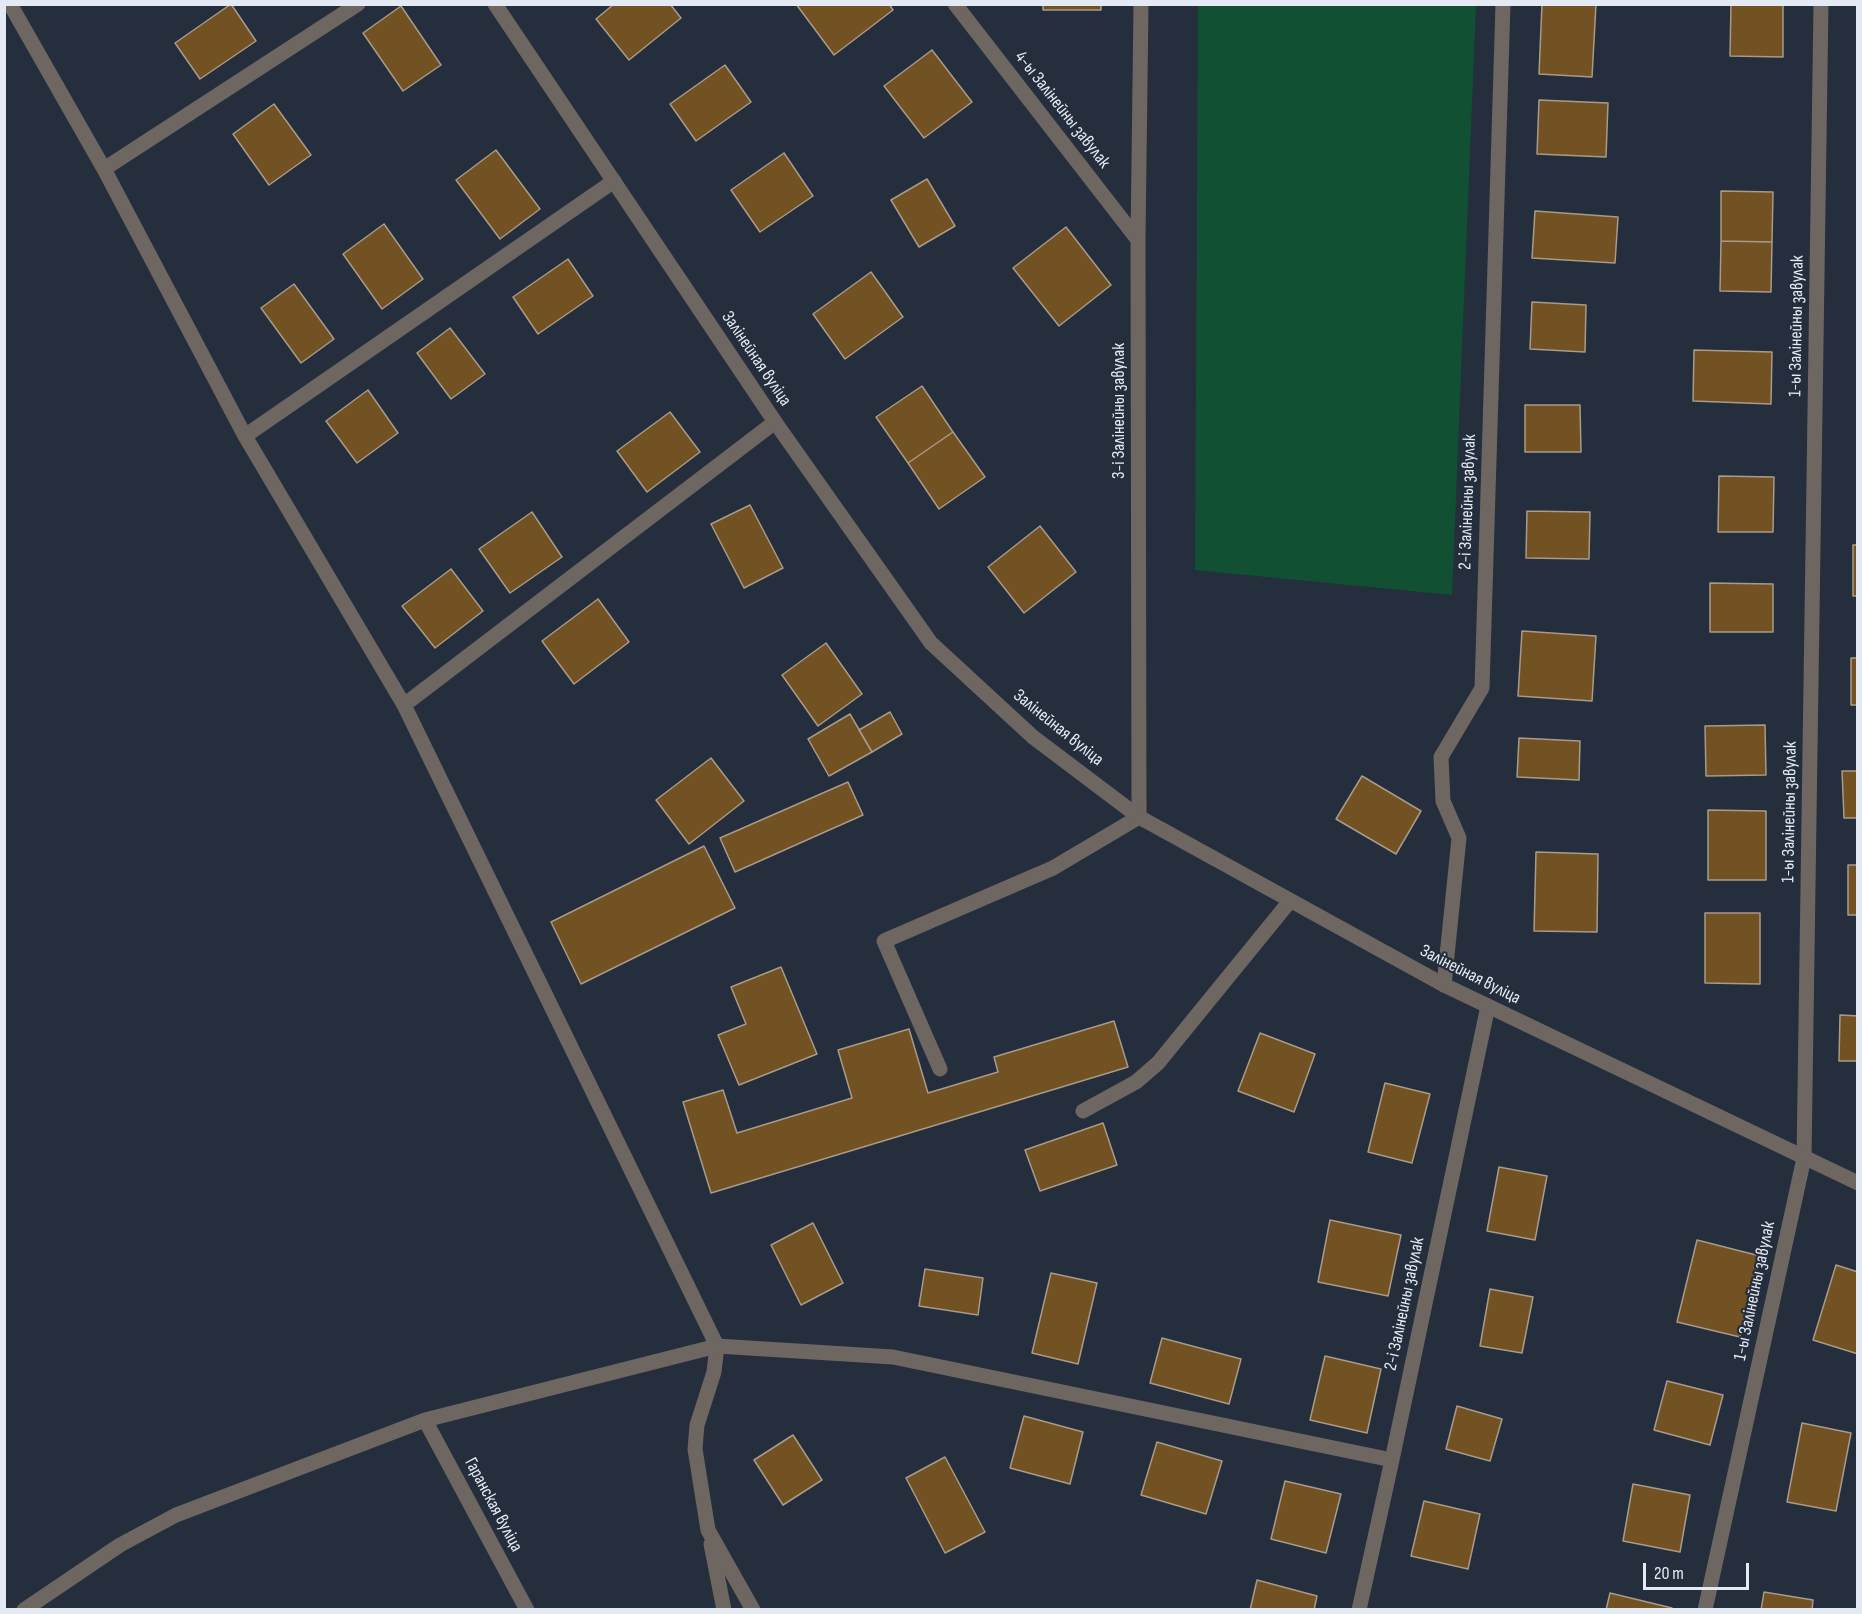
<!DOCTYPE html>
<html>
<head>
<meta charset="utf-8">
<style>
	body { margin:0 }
	#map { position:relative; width:1862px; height:1614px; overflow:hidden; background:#242e3c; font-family:"Sofia Sans Condensed",sans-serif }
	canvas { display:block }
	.frame { position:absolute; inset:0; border:6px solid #e4eaf4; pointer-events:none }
	.scale { position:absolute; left:1643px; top:1563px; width:106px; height:27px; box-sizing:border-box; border:3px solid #e4eaf4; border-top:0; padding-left:8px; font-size:18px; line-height:21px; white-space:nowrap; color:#e4eaf4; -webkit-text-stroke:4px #242e3c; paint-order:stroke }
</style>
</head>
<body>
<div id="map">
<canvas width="1862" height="1614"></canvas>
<div class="frame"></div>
<div class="scale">20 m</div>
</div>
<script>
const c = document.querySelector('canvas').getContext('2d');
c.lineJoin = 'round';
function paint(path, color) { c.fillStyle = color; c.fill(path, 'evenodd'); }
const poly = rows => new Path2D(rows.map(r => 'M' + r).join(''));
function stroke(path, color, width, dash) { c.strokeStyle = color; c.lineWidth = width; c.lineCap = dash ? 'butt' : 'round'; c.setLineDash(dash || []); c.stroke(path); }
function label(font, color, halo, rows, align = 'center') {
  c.font = font + ' "Sofia Sans Condensed",sans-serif'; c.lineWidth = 4.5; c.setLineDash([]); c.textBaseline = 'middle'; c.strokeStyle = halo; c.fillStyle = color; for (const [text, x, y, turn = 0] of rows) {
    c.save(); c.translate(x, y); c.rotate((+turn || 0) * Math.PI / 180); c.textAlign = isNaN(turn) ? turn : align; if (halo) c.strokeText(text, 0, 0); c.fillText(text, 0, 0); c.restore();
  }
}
paint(poly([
	[1198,5,1476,5,1452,595,1195,570]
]), '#115033');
const building = poly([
	[231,4,256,41,200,79,175,43,231,4],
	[614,4,670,4,681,18,629,60,596,19,614,4],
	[796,4,889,4,893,10,834,55,796,4],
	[1043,4,1101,4,1101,10,1043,10,1043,4],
	[1542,4,1596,4,1592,77,1539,74,1542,4],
	[1731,4,1783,4,1783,57,1730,56,1731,4],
	[401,6,441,65,403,91,363,33,401,6],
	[932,50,972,102,924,138,884,86,932,50],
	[725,65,751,102,696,141,670,104,725,65],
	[1539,100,1608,103,1606,157,1537,154,1539,100],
	[274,104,311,155,269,185,233,134,274,104],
	[496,150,540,209,500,239,456,180,496,150],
	[784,153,813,196,760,232,731,190,784,153],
	[927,179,955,226,919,247,891,200,927,179],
	[1721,191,1773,192,1772,242,1721,241,1721,191],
	[1535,211,1618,217,1615,263,1532,258,1535,211],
	[384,224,423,279,382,309,343,254,384,224],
	[1066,227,1111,285,1059,326,1013,268,1066,227],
	[1721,241,1772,242,1771,292,1720,291,1721,241],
	[568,259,593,296,538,334,513,297,568,259],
	[871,272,903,317,845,359,813,314,871,272],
	[294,284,334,339,301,363,261,308,294,284],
	[1532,302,1586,305,1585,352,1530,349,1532,302],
	[450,328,485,374,451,399,417,353,450,328],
	[1694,350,1772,352,1771,404,1693,401,1694,350],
	[922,386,953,432,908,463,876,417,922,386],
	[368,390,398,433,357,463,326,421,368,390],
	[1525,405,1580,405,1581,452,1525,452,1525,405],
	[670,412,700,452,647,492,617,451,670,412],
	[953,432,985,477,939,509,908,463,953,432],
	[1719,476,1774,477,1773,532,1718,532,1719,476],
	[750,505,783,568,744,588,711,524,750,505],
	[1527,511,1590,512,1589,559,1526,558,1527,511],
	[532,512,562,557,510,593,479,549,532,512],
	[1040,526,1076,572,1024,613,988,567,1040,526],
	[1853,545,1858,545,1858,596,1853,596,1853,545],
	[451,569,483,611,435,648,402,606,451,569],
	[1710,583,1773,584,1773,632,1710,632,1710,583],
	[598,599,629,642,574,684,542,641,598,599],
	[1522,631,1596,636,1592,701,1518,696,1522,631],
	[826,643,862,694,818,726,782,675,826,643],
	[1851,658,1858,658,1858,705,1851,705,1851,658],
	[890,712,902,734,872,752,859,730,890,712],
	[850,714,872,752,829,776,808,739,850,714],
	[1765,725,1766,775,1706,776,1705,726,1765,725],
	[1519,738,1580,741,1579,780,1517,777,1519,738],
	[711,758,744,801,689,844,656,800,711,758],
	[1842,771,1858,771,1858,818,1844,818,1842,771],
	[1362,776,1421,811,1396,854,1336,819,1362,776],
	[848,782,863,815,735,872,720,838,848,782],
	[1708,810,1766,811,1766,880,1708,880,1708,810],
	[704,846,735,908,581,984,551,922,704,846],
	[1536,852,1598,854,1597,932,1534,931,1536,852],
	[1848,865,1858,865,1858,915,1848,915,1848,865],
	[1705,913,1760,913,1760,984,1705,983,1705,913],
	[781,967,817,1054,739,1085,718,1035,746,1024,731,987,781,967],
	[1840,1015,1858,1016,1858,1061,1839,1061,1840,1015],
	[1114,1021,1128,1067,711,1193,683,1102,723,1090,737,1133,852,1098,838,1050,909,1029,928,1093,998,1072,994,1057,1114,1021],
	[1260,1033,1315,1054,1294,1112,1238,1091,1260,1033],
	[1385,1083,1430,1094,1412,1163,1368,1152,1385,1083],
	[1103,1123,1117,1165,1040,1191,1025,1150,1103,1123],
	[1499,1167,1547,1176,1535,1240,1487,1231,1499,1167],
	[1330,1220,1401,1235,1388,1296,1318,1282,1330,1220],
	[813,1223,843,1283,801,1305,771,1245,813,1223],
	[1697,1240,1760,1256,1740,1337,1677,1322,1697,1240],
	[1836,1265,1858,1272,1858,1354,1813,1340,1836,1265],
	[925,1269,983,1278,978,1315,919,1306,925,1269],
	[1051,1273,1097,1283,1078,1364,1032,1353,1051,1273],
	[1490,1289,1533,1297,1522,1353,1480,1346,1490,1289],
	[1162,1338,1241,1359,1229,1404,1150,1383,1162,1338],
	[1325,1356,1381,1369,1367,1433,1310,1420,1325,1356],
	[1667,1381,1723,1395,1710,1445,1654,1430,1667,1381],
	[1457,1406,1502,1419,1490,1461,1446,1449,1457,1406],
	[1024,1416,1083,1432,1070,1484,1010,1468,1024,1416],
	[1802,1423,1851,1433,1836,1511,1787,1502,1802,1423],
	[793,1435,822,1480,783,1505,754,1460,793,1435],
	[1157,1442,1222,1461,1206,1514,1141,1495,1157,1442],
	[945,1457,985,1532,945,1553,906,1478,945,1457],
	[1285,1481,1341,1494,1326,1553,1271,1539,1285,1481],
	[1633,1484,1690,1495,1680,1552,1623,1541,1633,1484],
	[1424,1501,1480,1514,1468,1569,1411,1556,1424,1501],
	[1257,1580,1317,1596,1314,1610,1250,1610,1257,1580],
	[1764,1592,1813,1600,1812,1610,1761,1610,1764,1592],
	[1610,1593,1672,1608,1672,1610,1606,1610,1610,1593]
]);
paint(building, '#725122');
stroke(building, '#a99b8a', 1.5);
stroke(poly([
	[10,4,104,169,245,436,404,705,717,1346,714,1372,697,1425,695,1449,708,1530,753,1610],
	[104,169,358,4],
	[245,436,614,181],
	[404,705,775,422],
	[940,1069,884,941,1053,868,1139,817],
	[1083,1111,1136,1082,1158,1063,1290,901],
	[711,1544,724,1610]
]), '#6e6661', 15);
stroke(poly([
	[955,4,1138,240],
	[1139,817,1138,240,1141,4],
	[1444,985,1459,838,1443,801,1441,757,1482,688,1503,4],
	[425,1420,527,1610],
	[24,1610,120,1545,176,1515,425,1420,717,1346,893,1357,1392,1460],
	[1359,1610,1392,1460,1488,1006],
	[1705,1610,1804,1158,1821,4]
]), '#6e6661', 15);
stroke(poly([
	[495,4,775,422,931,643,1033,737,1139,817,1444,985,1858,1183]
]), '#6e6661', 15);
label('18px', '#e4eaf4', '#242e3c', [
	["4-ы Залінейны завулак",1062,110,52],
	["1-ы Залінейны завулак",1797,326,-89],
	["Залінейная вуліца",756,359,56],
	["3-і Залінейны завулак",1119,411,-90],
	["2-і Залінейны завулак",1468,502,-88],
	["Залінейная вуліца",1058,728,39],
	["1-ы Залінейны завулак",1790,812,-89],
	["Залінейная вуліца",1470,975,27],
	["1-ы Залінейны завулак",1755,1291,-78],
	["2-і Залінейны завулак",1405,1304,-78],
	["Гаранская вуліца",493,1505,62]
]);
</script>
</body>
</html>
